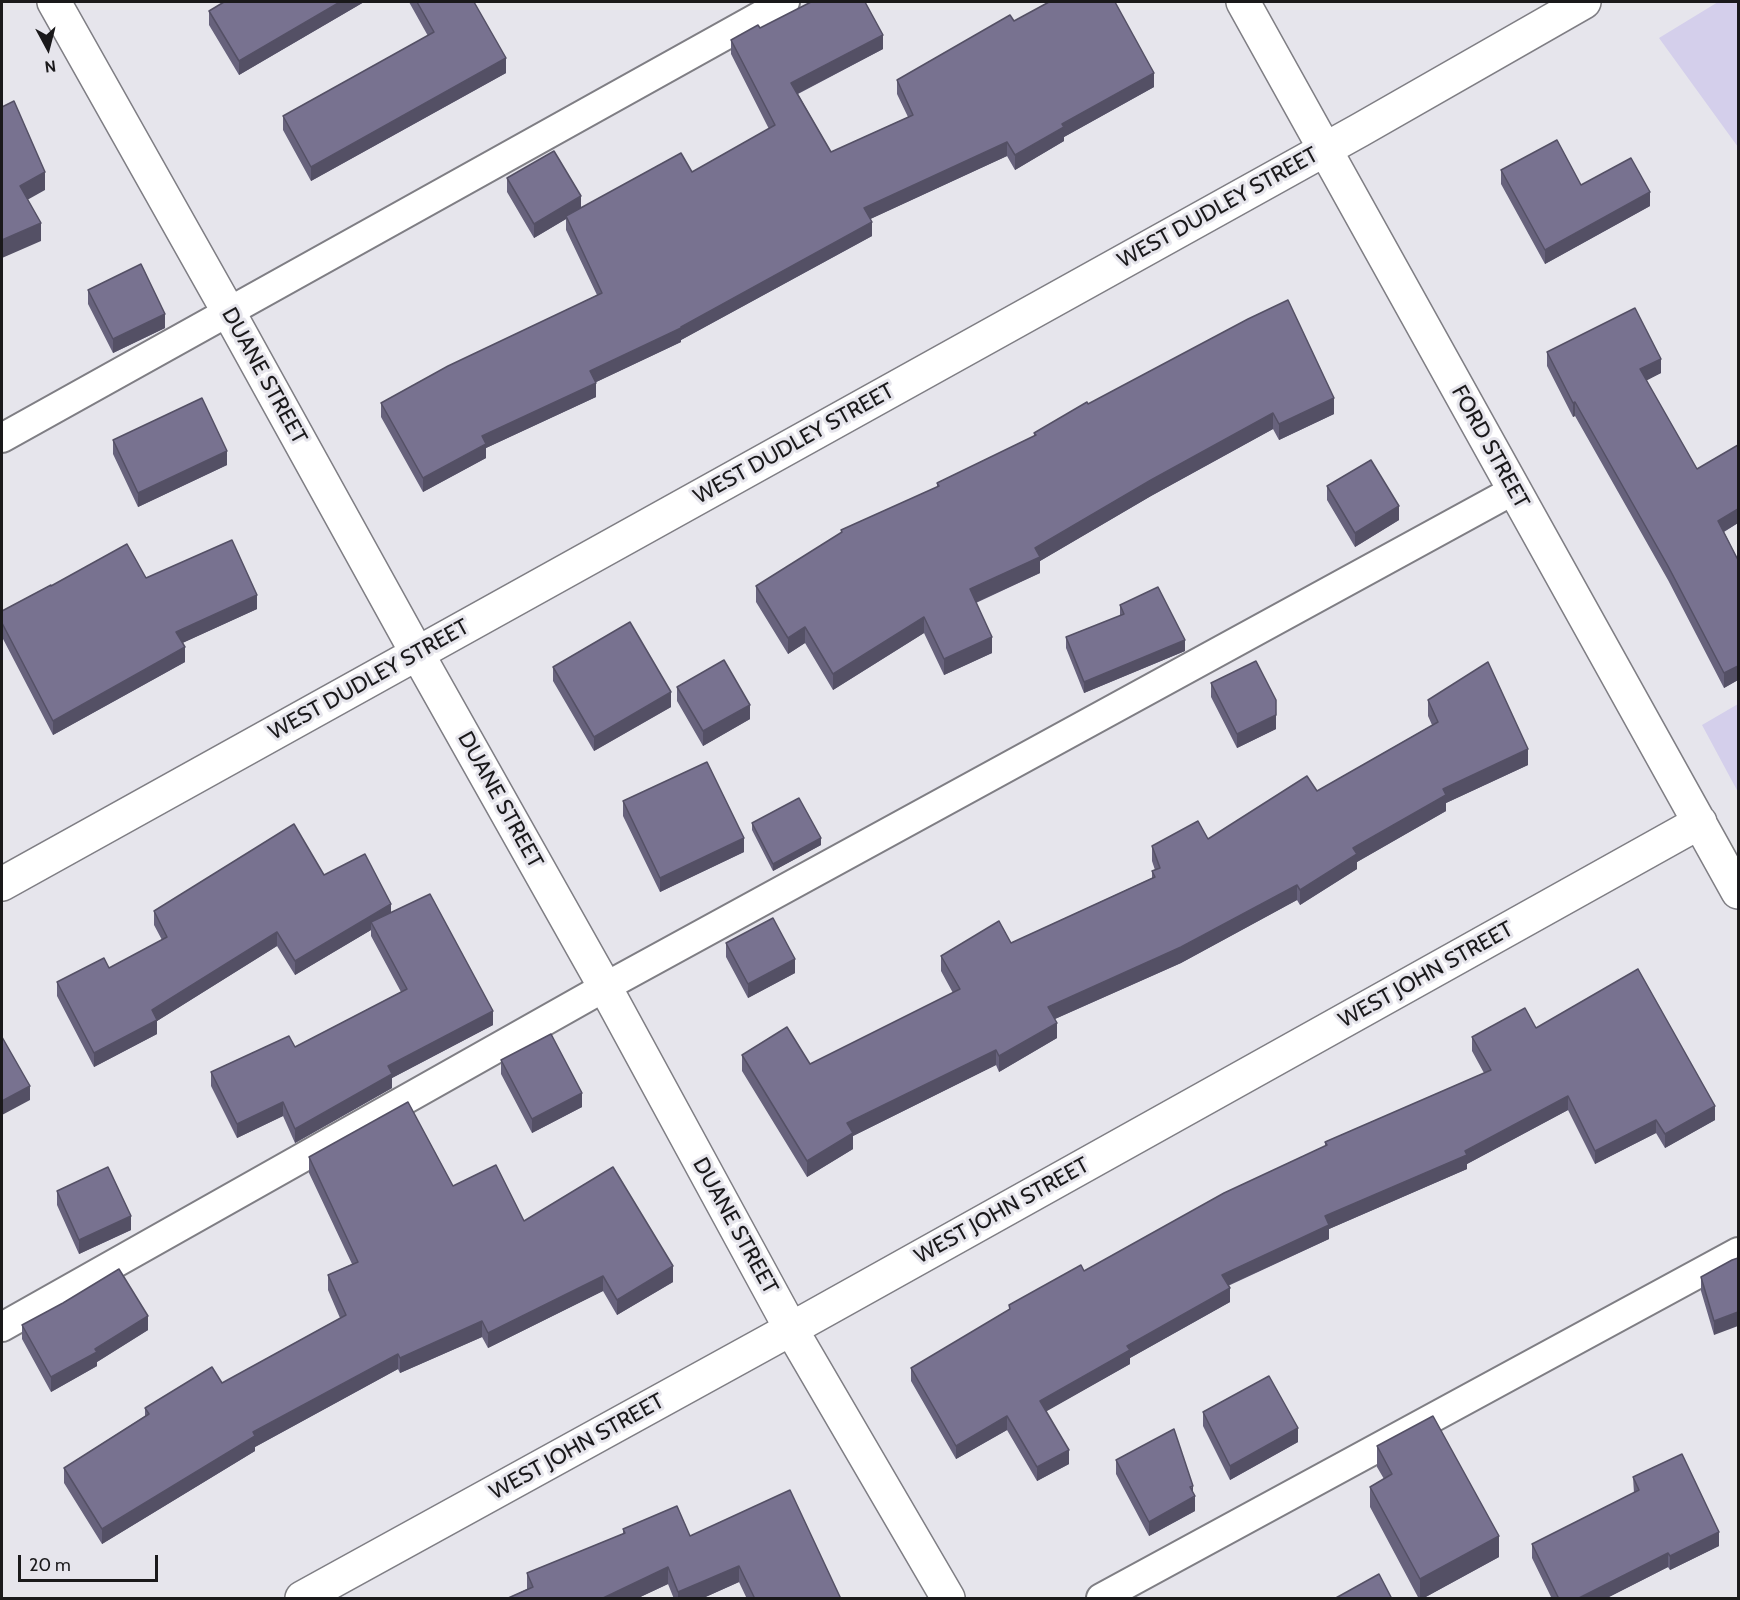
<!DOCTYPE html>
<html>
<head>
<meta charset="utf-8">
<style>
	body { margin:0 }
	#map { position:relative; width:1740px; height:1600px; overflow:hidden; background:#e6e5ec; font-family:Cabin,sans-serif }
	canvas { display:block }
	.frame { position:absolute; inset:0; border:3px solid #1a191b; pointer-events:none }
	.north { position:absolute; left:18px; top:18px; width:60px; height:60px; -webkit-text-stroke:4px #e6e5ec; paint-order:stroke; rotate:173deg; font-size:16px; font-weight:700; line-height:24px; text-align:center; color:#1a191b }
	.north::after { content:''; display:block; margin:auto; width:21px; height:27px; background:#1a191b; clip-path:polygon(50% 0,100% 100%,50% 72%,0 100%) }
	.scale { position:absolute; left:18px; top:1555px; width:140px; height:27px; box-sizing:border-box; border:3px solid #1a191b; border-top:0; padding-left:8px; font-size:18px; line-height:21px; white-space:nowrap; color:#1a191b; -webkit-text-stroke:4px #e6e5ec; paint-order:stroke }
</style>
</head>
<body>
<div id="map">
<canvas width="1740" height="1600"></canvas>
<div class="frame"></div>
<div class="north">N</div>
<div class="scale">20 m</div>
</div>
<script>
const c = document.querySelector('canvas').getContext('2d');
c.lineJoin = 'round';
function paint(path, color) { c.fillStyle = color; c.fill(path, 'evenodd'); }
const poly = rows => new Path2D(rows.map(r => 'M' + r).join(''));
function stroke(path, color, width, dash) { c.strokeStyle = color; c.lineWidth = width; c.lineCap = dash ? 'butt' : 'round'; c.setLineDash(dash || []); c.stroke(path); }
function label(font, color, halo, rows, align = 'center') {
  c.font = font + ' Cabin,sans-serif'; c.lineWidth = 6; c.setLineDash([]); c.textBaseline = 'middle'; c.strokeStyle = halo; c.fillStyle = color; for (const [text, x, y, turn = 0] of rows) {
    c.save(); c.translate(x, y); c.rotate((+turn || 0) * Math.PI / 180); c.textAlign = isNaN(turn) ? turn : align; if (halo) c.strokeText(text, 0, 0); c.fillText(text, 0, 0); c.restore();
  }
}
paint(poly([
	[1718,2,1738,2,1738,147,1659,38],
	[1738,704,1738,792,1702,725]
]), '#d4cfeb');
const lane = poly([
	[2,438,785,2],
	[2,1327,605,987,1514,490],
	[1101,1598,1738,1252]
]);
const street = poly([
	[54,2,228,311,417,653,605,987,791,1329,948,1598],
	[1243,2,1738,892],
	[2,884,1360,130,1584,2],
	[302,1598,791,1329,1700,822]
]);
stroke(lane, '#7f7e84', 32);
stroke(street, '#7f7e84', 36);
stroke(lane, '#fff', 28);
stroke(street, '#fff', 33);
paint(poly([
	[364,2,239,75,209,25,209,11],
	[409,2,474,2,506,73,311,181,283,130,283,116,428,36],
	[1014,21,1154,87,1064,137,1064,141,1015,170,1007,156,870,219,872,236,681,340,681,342,596,382,596,397,486,448,486,458,423,492,381,417,381,403,597,295,566,230,566,219,534,238,507,192,507,178,581,208,692,172,769,129,731,54,731,40,760,28,883,49,798,94,831,152,908,117,897,94,897,80],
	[1501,170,1581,185,1650,206,1545,264,1501,184],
	[88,290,165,328,113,353,88,304],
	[1547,352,1661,373,1646,380,1697,469,1738,445,1738,523,1724,532,1738,560,1738,680,1724,688,1668,580,1575,416,1573,417,1547,366],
	[1088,404,1334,414,1279,440,1273,429,1151,496,1040,561,1040,573,976,603,992,653,944,675,924,633,833,690,805,643,788,654,756,602,756,586,841,533,841,530,937,487,937,483,1034,436,1034,433],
	[113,440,227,465,138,507,113,454],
	[1327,486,1399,520,1355,547,1327,500],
	[146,578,257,609,182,643,185,662,53,735,2,637,2,611,51,586],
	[1120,605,1185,651,1084,693,1066,648,1066,637,1120,616],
	[553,667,671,707,594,751,553,681],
	[1211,683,1276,729,1237,748,1211,697],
	[677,687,750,719,703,746,677,701],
	[1428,700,1528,765,1446,803,1446,811,1357,862,1357,869,1300,905,1297,900,1181,963,1055,1019,1057,1038,999,1072,996,1065,853,1136,853,1149,807,1177,742,1071,742,1055,810,1064,953,993,941,971,941,956,1011,943,1152,878,1152,871,1155,870,1152,861,1152,846,1208,839,1317,791,1432,725,1428,716],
	[623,801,744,852,660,892,623,816],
	[752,823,821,845,773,871,752,830],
	[324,875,391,913,493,1025,392,1078,392,1088,295,1143,283,1116,237,1138,211,1086,211,1072,295,1047,401,992,371,936,371,930,295,975,277,946,157,1021,157,1034,94,1067,57,996,57,982,109,968,162,940,154,925,154,911],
	[726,943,795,973,748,998,726,957],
	[1536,1028,1715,1120,1665,1148,1656,1133,1595,1164,1568,1110,1467,1164,1467,1169,1329,1229,1329,1239,1228,1286,1230,1302,1130,1358,1130,1364,1046,1411,1069,1464,1037,1481,1007,1430,956,1459,911,1381,911,1368,1009,1310,1009,1305,1084,1271,1325,1146,1325,1142,1484,1073,1472,1051,1472,1037],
	[501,1060,582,1107,532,1133,501,1074],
	[309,1157,453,1186,524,1221,673,1282,617,1315,603,1291,488,1348,482,1337,400,1373,398,1369,255,1447,255,1451,102,1544,64,1483,64,1468,145,1416,145,1408,222,1383,340,1318,328,1290,328,1275,352,1264,309,1173],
	[57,1191,131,1230,79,1254,57,1205],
	[1738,1258,1714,1335,1701,1291,1701,1277],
	[22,1325,148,1330,97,1362,97,1366,51,1392,22,1339],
	[1203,1412,1298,1442,1230,1480,1203,1426],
	[1377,1446,1499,1557,1422,1599,1419,1599,1370,1507,1370,1487,1384,1479,1377,1467],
	[1116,1460,1193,1492,1195,1511,1149,1536,1116,1474],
	[1633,1477,1719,1546,1670,1570,1668,1567,1605,1599,1552,1599,1532,1558,1532,1544,1634,1493],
	[623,1529,690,1536,841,1599,747,1599,739,1582,701,1599,674,1599,668,1584,636,1599,506,1599,527,1589,527,1573,623,1534]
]), '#67627c');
paint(poly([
	[340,2,364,2,239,75,239,61],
	[883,35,883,49,791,97,791,83],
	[506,58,506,73,311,181,311,167],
	[1154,73,1154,87,1064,137,1064,141,1015,170,1015,155,1062,124],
	[1007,142,1007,156,864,222,864,208],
	[45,172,45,190,20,204,20,186],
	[1650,192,1650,206,1545,264,1545,250],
	[581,196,581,210,566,216,566,219,534,238,534,224],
	[872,222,872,236,681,340,681,342,590,385,590,371,681,327],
	[41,223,41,241,2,258,2,240],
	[165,314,165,328,113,353,113,339],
	[1661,359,1661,373,1640,384,1640,369],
	[596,383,596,397,486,448,486,458,423,492,423,478,482,436],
	[1334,398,1334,414,1279,440,1279,424],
	[1575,402,1575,416,1573,417,1573,403],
	[1273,413,1273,429,1151,496,1040,561,1040,573,970,605,970,589,1035,548,1151,480],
	[227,451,227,465,138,507,138,493],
	[1399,506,1399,520,1355,547,1355,533],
	[1738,509,1738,523,1718,535,1718,521],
	[257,595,257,609,176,646,176,632],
	[924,617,924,633,833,690,833,674],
	[805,627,805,643,788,654,788,638],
	[992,637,992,653,944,675,944,659],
	[1185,640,1185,651,1084,693,1084,682],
	[185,647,185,662,53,735,53,721],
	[1738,666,1738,680,1724,688,1724,673],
	[671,692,671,707,594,751,594,737],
	[750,705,750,719,703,746,703,731],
	[1276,715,1276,729,1237,748,1237,734],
	[1528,749,1528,765,1446,803,1446,811,1357,862,1357,869,1300,905,1300,890,1353,848,1443,789],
	[744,838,744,852,660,892,660,878],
	[821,838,821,845,773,871,773,864],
	[1297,885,1297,900,1181,963,1048,1022,1048,1007],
	[391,904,391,918,371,922,371,930,295,975,295,961],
	[277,932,277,946,157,1021,157,1034,94,1067,94,1053,152,1010],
	[795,959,795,973,748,998,748,984],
	[493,1011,493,1025,392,1078,392,1088,295,1143,295,1129,388,1066],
	[1057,1023,1057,1038,999,1072,999,1056],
	[996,1050,996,1065,853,1136,853,1149,807,1177,807,1161,847,1123],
	[30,1086,30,1100,2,1115,2,1101],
	[582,1093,582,1107,532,1133,532,1119],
	[1568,1096,1568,1110,1467,1164,1467,1169,1329,1229,1329,1239,1222,1288,1222,1275,1325,1216,1465,1151],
	[283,1102,283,1116,237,1138,237,1124],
	[1715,1106,1715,1120,1665,1148,1665,1134],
	[1656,1120,1656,1133,1595,1164,1595,1151],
	[131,1216,131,1230,79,1254,79,1240],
	[673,1266,673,1282,617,1315,617,1300],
	[603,1276,603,1291,488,1348,488,1333],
	[1230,1288,1230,1302,1130,1358,1130,1364,1040,1415,1040,1401,1127,1346],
	[1738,1312,1738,1326,1714,1335,1714,1321],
	[148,1316,148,1330,97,1362,97,1366,51,1392,51,1377,95,1349],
	[482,1321,482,1337,400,1373,400,1358],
	[398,1354,398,1369,255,1447,255,1451,102,1544,102,1529,253,1432],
	[1007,1416,1007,1430,956,1459,956,1446],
	[1298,1428,1298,1442,1230,1480,1230,1466],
	[1069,1450,1069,1464,1037,1481,1037,1467],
	[1193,1486,1193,1498,1195,1496,1195,1511,1149,1536,1149,1522],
	[1719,1532,1719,1546,1670,1570,1670,1556],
	[1499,1536,1499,1557,1422,1599,1420,1599,1420,1579],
	[1668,1553,1668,1567,1605,1599,1577,1599],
	[739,1566,739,1582,701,1599,678,1599,678,1592],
	[668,1567,668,1584,636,1599,601,1599]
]), '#545065');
const building = poly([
	[224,2,340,2,239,61,209,11,224,2],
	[417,2,474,2,506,58,311,167,283,116,434,32,417,2],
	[811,2,865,2,883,35,791,83,831,152,913,115,897,80,1010,15,1014,21,1049,2,1115,2,1154,73,1062,124,1064,127,1015,155,1007,142,864,208,872,222,681,327,681,328,590,371,596,383,482,436,486,444,423,478,381,403,448,366,602,293,566,216,681,153,692,172,775,125,731,40,758,25,760,28,811,2],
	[14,101,45,172,20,186,41,223,2,240,2,107,14,101],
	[1557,140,1581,185,1631,158,1650,192,1545,250,1501,170,1557,140],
	[554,151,581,196,534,224,507,178,554,151],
	[141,264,165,314,113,339,88,290,141,264],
	[1288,300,1334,398,1279,424,1273,413,1151,480,1035,548,1040,557,970,589,992,637,944,659,924,617,833,674,805,627,788,638,756,586,842,532,841,530,939,486,937,483,1036,435,1034,433,1087,402,1088,404,1248,319,1288,300],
	[1635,308,1661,359,1640,369,1697,469,1738,445,1738,509,1718,521,1738,560,1738,666,1724,673,1668,566,1575,402,1573,403,1547,352,1635,308],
	[202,398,227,451,138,493,113,440,202,398],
	[1371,460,1399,506,1355,533,1327,486,1371,460],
	[232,540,257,595,176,632,185,647,53,721,2,623,2,611,51,585,51,586,127,544,146,578,232,540],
	[1158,587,1185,640,1084,682,1066,637,1124,614,1120,605,1158,587],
	[630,622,671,692,594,737,553,667,630,622],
	[724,660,750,705,703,731,677,687,724,660],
	[1256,661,1276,700,1276,715,1237,734,1211,683,1256,661],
	[1488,662,1528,749,1443,789,1446,795,1353,848,1357,854,1300,890,1297,885,1181,947,1048,1007,1057,1023,999,1056,996,1050,847,1123,853,1133,807,1161,742,1055,787,1027,810,1064,960,989,941,956,999,921,1011,943,1155,877,1152,871,1160,868,1152,846,1198,821,1208,839,1307,776,1317,791,1438,722,1428,700,1488,662],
	[707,762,744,838,660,878,623,801,707,762],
	[799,798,821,838,773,864,752,823,799,798],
	[294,824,324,875,365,854,391,904,295,961,277,932,152,1010,157,1020,94,1053,57,982,104,958,109,968,167,937,154,911,294,824],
	[430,894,493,1011,388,1066,392,1074,295,1129,283,1102,237,1124,211,1072,289,1036,295,1047,407,989,371,922,430,894],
	[773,918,795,959,748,984,726,943,773,918],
	[1638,969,1715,1106,1665,1134,1656,1120,1595,1151,1568,1096,1465,1151,1467,1155,1325,1216,1329,1225,1222,1275,1230,1288,1127,1346,1130,1350,1040,1401,1069,1450,1037,1467,1007,1416,956,1446,911,1368,1010,1309,1009,1305,1081,1265,1084,1271,1224,1193,1327,1145,1325,1142,1491,1070,1472,1037,1525,1008,1536,1028,1638,969],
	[551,1034,582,1093,532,1119,501,1060,551,1034],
	[2,1037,30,1086,2,1101,2,1037],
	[408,1102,453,1186,496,1165,524,1221,613,1167,673,1266,617,1300,603,1276,488,1333,482,1321,400,1358,398,1354,253,1432,255,1436,102,1529,64,1468,149,1414,145,1408,212,1367,222,1383,346,1315,328,1275,358,1262,309,1157,408,1102],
	[108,1167,131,1216,79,1240,57,1191,108,1167],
	[1738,1258,1738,1312,1714,1321,1701,1277,1732,1260,1738,1258],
	[119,1269,148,1316,95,1349,97,1352,51,1377,22,1325,63,1303,119,1269],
	[1269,1376,1298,1428,1230,1466,1203,1412,1269,1376],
	[1433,1416,1499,1536,1420,1579,1370,1487,1392,1474,1377,1446,1433,1416],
	[1174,1429,1193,1486,1190,1487,1195,1496,1149,1522,1116,1460,1174,1429],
	[1682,1454,1719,1532,1670,1556,1668,1553,1577,1599,1559,1599,1532,1544,1639,1490,1633,1477,1682,1454],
	[790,1490,841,1599,755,1599,739,1566,678,1592,668,1567,601,1599,506,1599,533,1587,527,1573,625,1533,623,1529,677,1506,690,1536,790,1490],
	[1379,1574,1392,1599,1334,1599,1379,1574]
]);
paint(building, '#787290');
stroke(building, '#545065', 1.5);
label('22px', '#1a191b', '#e6e5ec', [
	["WEST DUDLEY STREET",1218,208,-29],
	["DUANE STREET",264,376,61],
	["WEST DUDLEY STREET",794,444,-29],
	["FORD STREET",1490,447,61],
	["WEST DUDLEY STREET",369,680,-29],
	["DUANE STREET",500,800,61],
	["WEST JOHN STREET",1426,975,-29],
	["WEST JOHN STREET",1002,1211,-29],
	["DUANE STREET",735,1226,61],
	["WEST JOHN STREET",577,1447,-29]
]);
</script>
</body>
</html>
